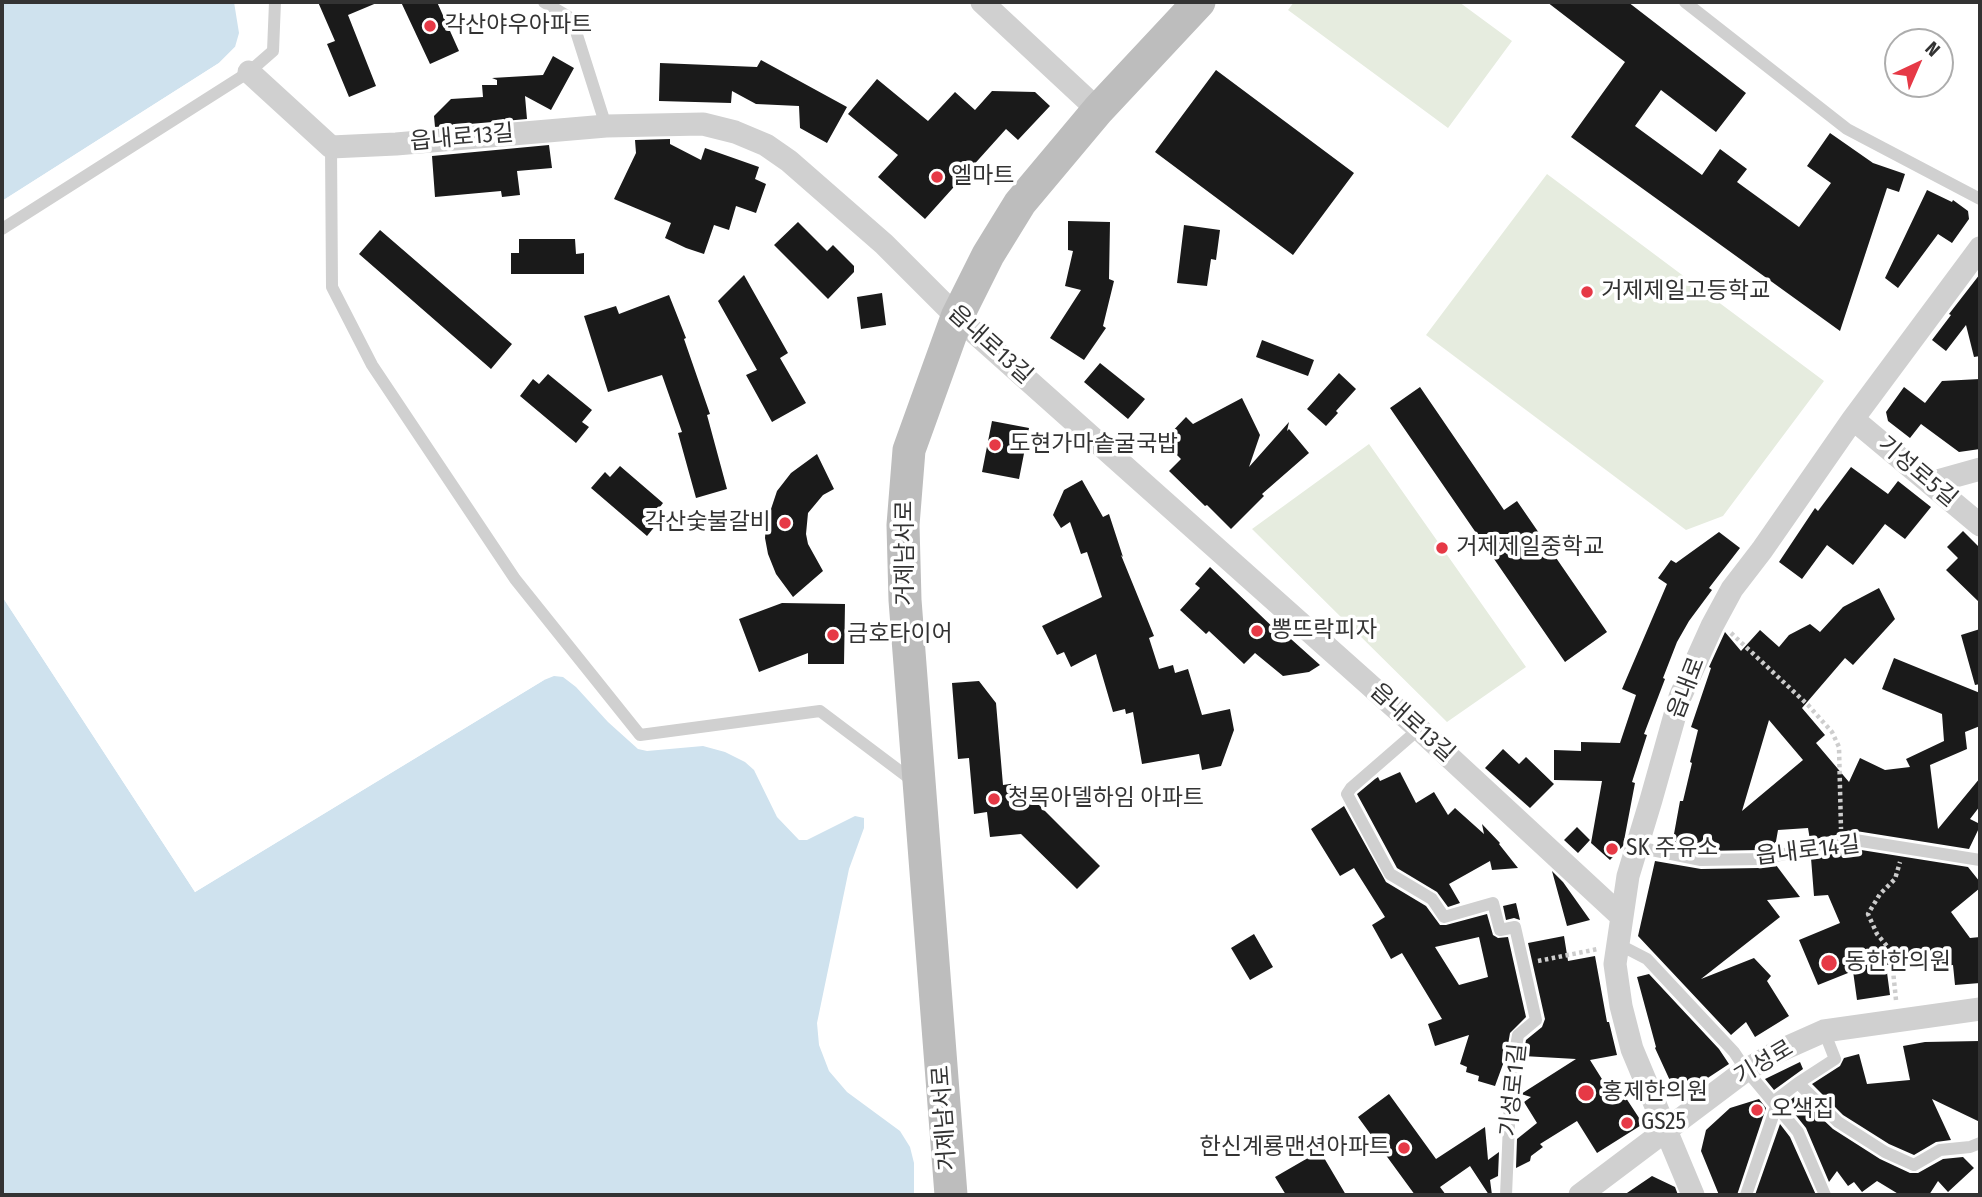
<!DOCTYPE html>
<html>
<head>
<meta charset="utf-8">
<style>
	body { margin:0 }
	#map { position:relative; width:1982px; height:1197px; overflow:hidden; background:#fff; font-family:"Fira Sans Condensed",sans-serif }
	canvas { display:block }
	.frame { position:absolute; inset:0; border:4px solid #333; pointer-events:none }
	.north { position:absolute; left:1884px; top:28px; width:70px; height:70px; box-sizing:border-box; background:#fff; border:2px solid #adadad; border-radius:50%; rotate:44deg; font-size:19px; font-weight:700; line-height:28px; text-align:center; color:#333 }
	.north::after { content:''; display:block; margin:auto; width:24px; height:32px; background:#e63946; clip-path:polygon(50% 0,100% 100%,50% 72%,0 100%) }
</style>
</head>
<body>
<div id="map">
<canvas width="1982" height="1197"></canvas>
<div class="frame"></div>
<div class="north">N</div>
</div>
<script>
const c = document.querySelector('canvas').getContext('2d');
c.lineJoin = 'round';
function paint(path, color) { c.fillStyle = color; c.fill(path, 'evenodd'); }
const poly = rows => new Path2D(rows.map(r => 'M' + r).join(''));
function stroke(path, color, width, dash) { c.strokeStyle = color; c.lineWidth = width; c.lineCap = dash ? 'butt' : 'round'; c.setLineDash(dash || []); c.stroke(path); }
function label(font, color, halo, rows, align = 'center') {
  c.font = font + ' "Fira Sans Condensed","Noto Sans KR",sans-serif'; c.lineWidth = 7; c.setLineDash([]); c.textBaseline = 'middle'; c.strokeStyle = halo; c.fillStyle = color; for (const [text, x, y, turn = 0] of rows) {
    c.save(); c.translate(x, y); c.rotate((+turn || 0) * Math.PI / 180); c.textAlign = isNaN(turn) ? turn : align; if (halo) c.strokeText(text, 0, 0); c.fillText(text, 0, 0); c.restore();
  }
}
paint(poly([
	[1294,2,1459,2,1512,41,1448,128,1288,10],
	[1547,174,1824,381,1723,516,1686,530,1426,335],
	[1369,444,1526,667,1447,722,1252,529]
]), '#e6ecdf');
paint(poly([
	[2,2,234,2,239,33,235,47,219,63,2,201],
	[2,596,195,892,544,680,554,676,563,677,576,687,608,722,638,749,647,751,703,746,725,752,745,762,754,770,777,817,799,840,807,840,855,816,864,818,864,828,849,869,817,1023,819,1045,829,1071,847,1092,900,1131,910,1147,914,1163,914,1195,2,1195]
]), '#cfe2ee');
paint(poly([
	[235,47,237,50,221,66,2,204,2,201,219,63],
	[2,592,5,594,196,887,542,678,544,680,195,892,7,604,2,596]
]), '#fff');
paint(poly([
	[318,2,379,2,348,15,376,86,349,97,327,44,335,41],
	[401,2,437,2,459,51,430,64],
	[1547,2,1628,2,1746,93,1716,132,1661,90,1635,126,1702,175,1720,149,1747,169,1737,182,1799,227,1831,183,1807,166,1830,133,1873,163,1905,174,1899,192,1887,188,1840,331,1571,137,1625,62],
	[553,56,574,68,551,110,525,96,527,119,435,127,434,116,451,99,483,97,482,85,497,85,497,80,492,78,543,75],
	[761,60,847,107,827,143,800,128,799,106,756,104,732,91,731,103,659,101,660,63,757,67],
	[1216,70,1354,173,1293,255,1155,152],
	[877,79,928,121,955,92,975,110,992,91,1035,92,1050,106,1018,140,1006,129,925,219,878,177,898,155,848,114],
	[670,139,670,144,701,160,705,148,759,167,755,179,766,184,756,213,736,206,729,230,714,225,704,254,686,248,665,238,671,223,614,199,636,153,635,140],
	[549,145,552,168,517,171,520,195,502,197,501,191,435,197,432,156],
	[1927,190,1952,202,1953,200,1968,211,1969,219,1952,243,1938,234,1898,288,1885,278],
	[1068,221,1110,222,1109,279,1114,281,1103,326,1106,328,1084,360,1050,338,1081,290,1065,286,1073,251,1068,250],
	[798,222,827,251,833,245,854,266,854,272,828,299,774,245],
	[1184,225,1220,230,1216,260,1211,259,1207,286,1177,283],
	[380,230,512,344,491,369,359,254],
	[519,239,575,239,576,254,584,253,584,274,511,274,511,253,519,253],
	[1980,274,1980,356,1974,357,1966,325,1946,351,1932,340,1951,315,1949,314],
	[744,275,788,353,780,358,806,403,772,422,746,375,757,370,718,301],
	[882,293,886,325,861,329,857,297],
	[669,295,686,338,684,339,710,414,707,415,727,489,696,498,678,433,682,432,662,375,608,392,584,316,616,306,619,314],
	[1262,340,1314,360,1308,376,1256,357],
	[1100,363,1145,399,1128,419,1084,382],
	[1339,373,1356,389,1336,411,1338,413,1326,426,1307,409],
	[548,374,592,410,582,422,589,427,576,443,520,396,533,379,539,384],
	[1980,379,1980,449,1959,452,1921,424,1910,438,1888,421,1886,412,1904,387,1925,403,1942,381],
	[1420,387,1504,510,1517,501,1607,632,1565,662,1390,408],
	[1242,398,1260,435,1249,467,1289,422,1287,431,1289,429,1309,453,1262,494,1264,496,1231,529,1207,505,1205,506,1169,471,1181,459,1171,449,1175,445,1167,437,1186,417,1193,424],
	[992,421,1029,428,1019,479,982,472],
	[817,454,834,489,823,495,808,513,806,534,808,544,823,571,793,597,776,574,768,554,765,538,766,524,777,491,791,473],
	[620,466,663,503,654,515,660,520,647,536,591,488,605,472,610,477],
	[1851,467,1888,494,1898,481,1931,507,1905,539,1885,524,1853,565,1827,545,1802,579,1779,562,1815,508,1818,511],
	[1082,480,1103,517,1109,514,1123,557,1121,555,1154,636,1149,638,1159,669,1173,665,1175,673,1188,669,1202,715,1230,709,1234,730,1221,766,1202,770,1199,754,1142,764,1133,712,1126,714,1125,709,1113,712,1096,654,1071,667,1064,652,1057,655,1042,626,1102,597,1087,552,1081,554,1070,522,1061,528,1053,515,1064,490],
	[1963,531,1980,548,1980,603,1946,570,1958,558,1947,547],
	[1719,532,1740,548,1709,588,1712,590,1689,621,1677,642,1663,678,1665,679,1644,734,1647,735,1632,782,1635,783,1623,846,1610,860,1591,843,1602,781,1554,780,1554,750,1581,751,1581,742,1620,743,1636,695,1622,689,1667,584,1658,578,1671,560,1676,563],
	[1210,567,1280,634,1282,631,1320,665,1309,672,1283,676,1255,653,1244,664,1209,631,1206,634,1180,610,1200,588,1195,584],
	[1879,588,1895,619,1853,665,1845,658,1802,708,1825,735,1816,743,1849,782,1860,758,1885,770,1910,767,1906,759,1944,741,1942,714,1882,689,1894,658,1980,693,1980,726,1965,732,1967,749,1930,765,1938,829,1980,778,1980,806,1970,819,1980,824,1980,826,1969,849,1856,831,1810,840,1808,828,1778,830,1775,847,1759,850,1702,851,1672,845,1680,801,1683,801,1692,763,1690,762,1698,730,1691,727,1711,668,1709,667,1725,632,1741,651,1760,630,1779,647,1789,635,1810,624,1820,632,1843,607],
	[1769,720,1803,760,1742,811],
	[782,603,845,604,844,664,808,664,808,653,759,672,739,619],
	[1980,629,1980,684,1975,685,1961,635],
	[979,681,996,703,1003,785,1017,783,1100,866,1077,889,1021,834,990,837,987,812,974,814,969,758,958,759,952,683],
	[1503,749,1519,764,1526,757,1554,784,1530,808,1485,768],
	[1400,772,1416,803,1434,792,1448,815,1455,808,1484,834,1482,824,1500,843,1499,844,1518,868,1492,870,1490,861,1449,884,1460,903,1448,907,1437,892,1397,868,1357,794,1375,779,1378,777,1380,781],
	[1344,806,1386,882,1426,906,1440,925,1446,925,1487,914,1493,935,1498,938,1508,937,1526,1017,1510,1033,1506,1056,1495,1086,1478,1081,1479,1076,1466,1072,1467,1067,1460,1064,1469,1035,1435,1046,1428,1024,1442,1019,1402,953,1391,959,1372,925,1385,917,1354,868,1340,876,1311,829],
	[1479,937,1488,977,1459,985,1435,947],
	[1577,827,1590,840,1578,853,1564,840],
	[1855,849,1968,867,1980,882,1980,888,1951,912,1970,938,1980,937,1980,983,1955,985,1953,965,1934,967,1933,960,1886,965,1890,995,1857,1000,1853,971,1818,985,1799,940,1840,923,1828,895,1814,896,1811,858],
	[1655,861,1701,869,1760,868,1776,865,1800,897,1767,900,1780,917,1701,979,1754,958,1771,976,1767,981,1789,1016,1755,1037,1746,1022,1731,1035,1638,936],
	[1552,871,1563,882,1590,920,1567,926],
	[1516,903,1520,920,1514,918,1506,920,1503,906],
	[1254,934,1273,967,1250,980,1231,948],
	[1564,936,1568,961,1595,956,1607,1022,1609,1022,1617,1055,1590,1060,1617,1103,1626,1098,1643,1124,1597,1153,1577,1121,1540,1144,1543,1147,1531,1156,1530,1161,1516,1168,1517,1139,1537,1123,1524,1102,1531,1097,1521,1094,1576,1059,1523,1056,1526,1040,1542,1027,1545,1019,1528,943],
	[1649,974,1719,1049,1729,1064,1694,1087,1695,1088,1678,1098,1655,1048,1656,1047,1637,977],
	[1980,1041,1980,1122,1932,1099,1951,1140,1936,1142,1914,1155,1889,1144,1843,1115,1812,1084,1840,1066,1844,1058,1859,1054,1867,1084,1910,1080,1903,1046,1925,1042],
	[1800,1062,1803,1069,1774,1090,1765,1079],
	[1389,1094,1436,1159,1485,1127,1488,1160,1499,1152,1498,1176,1490,1180,1492,1195,1489,1195,1470,1166,1440,1187,1446,1195,1415,1195,1358,1117],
	[1797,1095,1833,1129,1880,1159,1910,1173,1918,1173,1943,1159,1963,1157,1974,1168,1948,1192,1938,1181,1929,1195,1900,1195,1877,1181,1862,1192,1854,1182,1848,1186,1837,1171,1829,1182,1806,1128,1786,1103],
	[1759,1099,1766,1108,1737,1195,1719,1195,1701,1151,1706,1130,1730,1108],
	[1780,1124,1790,1137,1816,1195,1755,1195],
	[1320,1151,1346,1195,1286,1195,1275,1177],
	[1652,1176,1675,1187,1678,1195,1624,1195]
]), '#1a1a1a');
stroke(poly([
	[1731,633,1808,705,1832,732,1839,747,1841,829],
	[1538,961,1598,949],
	[1896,1000,1891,951,1877,934,1868,914,1880,894,1895,879,1900,862]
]), '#cdcdcd', 4.5, [3.5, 3.5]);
stroke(poly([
	[544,2,572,19,606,126],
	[1685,2,1847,129,1980,199],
	[331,147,332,287,372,365,515,579,640,735,820,711,913,781],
	[2,229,249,72,273,51,275,2],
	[1419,729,1351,788,1347,794,1390,874,1432,899,1444,917,1493,903,1500,930,1515,927,1536,1020,1518,1035,1511,1077,1506,1195],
	[1637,847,1701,860,1760,859,1855,840,1980,860],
	[1618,944,1647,959,1734,1052,1746,1070,1798,1132,1825,1195],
	[1824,1031,1835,1059,1798,1083,1838,1122,1885,1152,1914,1165,1940,1150,1970,1147,1980,1143],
	[1773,1102,1798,1083],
	[1746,1195,1776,1107]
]), '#d0d0d0', 12);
stroke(poly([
	[982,2,1098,110],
	[249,72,331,147,396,144,606,126,703,124,735,132,766,145,789,161,884,244,957,317,1419,729,1621,916],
	[1853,419,1980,525],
	[1930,483,1980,469],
	[1580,1195,1746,1070,1779,1051,1824,1031,1980,1009],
	[1693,1195,1632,1049,1621,1006,1615,964,1628,876,1651,800,1680,697,1712,626,1732,589,1762,550,1853,419,1980,248]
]), '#d0d0d0', 23);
stroke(poly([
	[951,1195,905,600,903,525,909,450,957,317,988,255,1020,203,1098,110,1199,2]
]), '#bdbdbd', 33);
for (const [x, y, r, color] of [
	[430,26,7,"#e63946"],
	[937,177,7,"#e63946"],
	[1587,292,7,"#e63946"],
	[995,445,7,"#e63946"],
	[785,523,7,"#e63946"],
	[1442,548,7,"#e63946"],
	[1257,631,7,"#e63946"],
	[833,635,7,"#e63946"],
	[994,799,7,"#e63946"],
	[1612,849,7,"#e63946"],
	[1829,963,9,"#e63946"],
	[1586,1093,9,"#e63946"],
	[1757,1110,7,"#e63946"],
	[1627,1123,7,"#e63946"],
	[1404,1148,7,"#e63946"]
]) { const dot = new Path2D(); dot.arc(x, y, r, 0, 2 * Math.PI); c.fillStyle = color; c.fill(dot); stroke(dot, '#fff', 2.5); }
label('23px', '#333', '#fff', [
	["각산야우아파트",444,26],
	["엘마트",951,177],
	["거제제일고등학교",1601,292],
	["도현가마솥굴국밥",1009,445],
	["각산숯불갈비",771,523,"right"],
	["거제제일중학교",1456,548],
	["뽕뜨락피자",1271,631],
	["금호타이어",847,635],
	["청목아델하임 아파트",1008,799],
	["SK 주유소",1626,849],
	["동한한의원",1845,963],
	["홍제한의원",1602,1093],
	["오색집",1771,1110],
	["GS25",1641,1123],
	["한신계룡맨션아파트",1390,1148,"right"]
], 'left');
label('23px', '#333', '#fff', [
	["읍내로13길",462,138,-5],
	["읍내로13길",990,345,42],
	["기성로5길",1917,472,40],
	["거제남서로",906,553,-90],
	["읍내로",1687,688,-69],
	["읍내로13길",1412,723,42],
	["읍내로14길",1808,851,-7],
	["기성로",1764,1063,-31],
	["기성로1길",1514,1090,-84],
	["거제남서로",945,1118,-94]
]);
</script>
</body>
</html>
